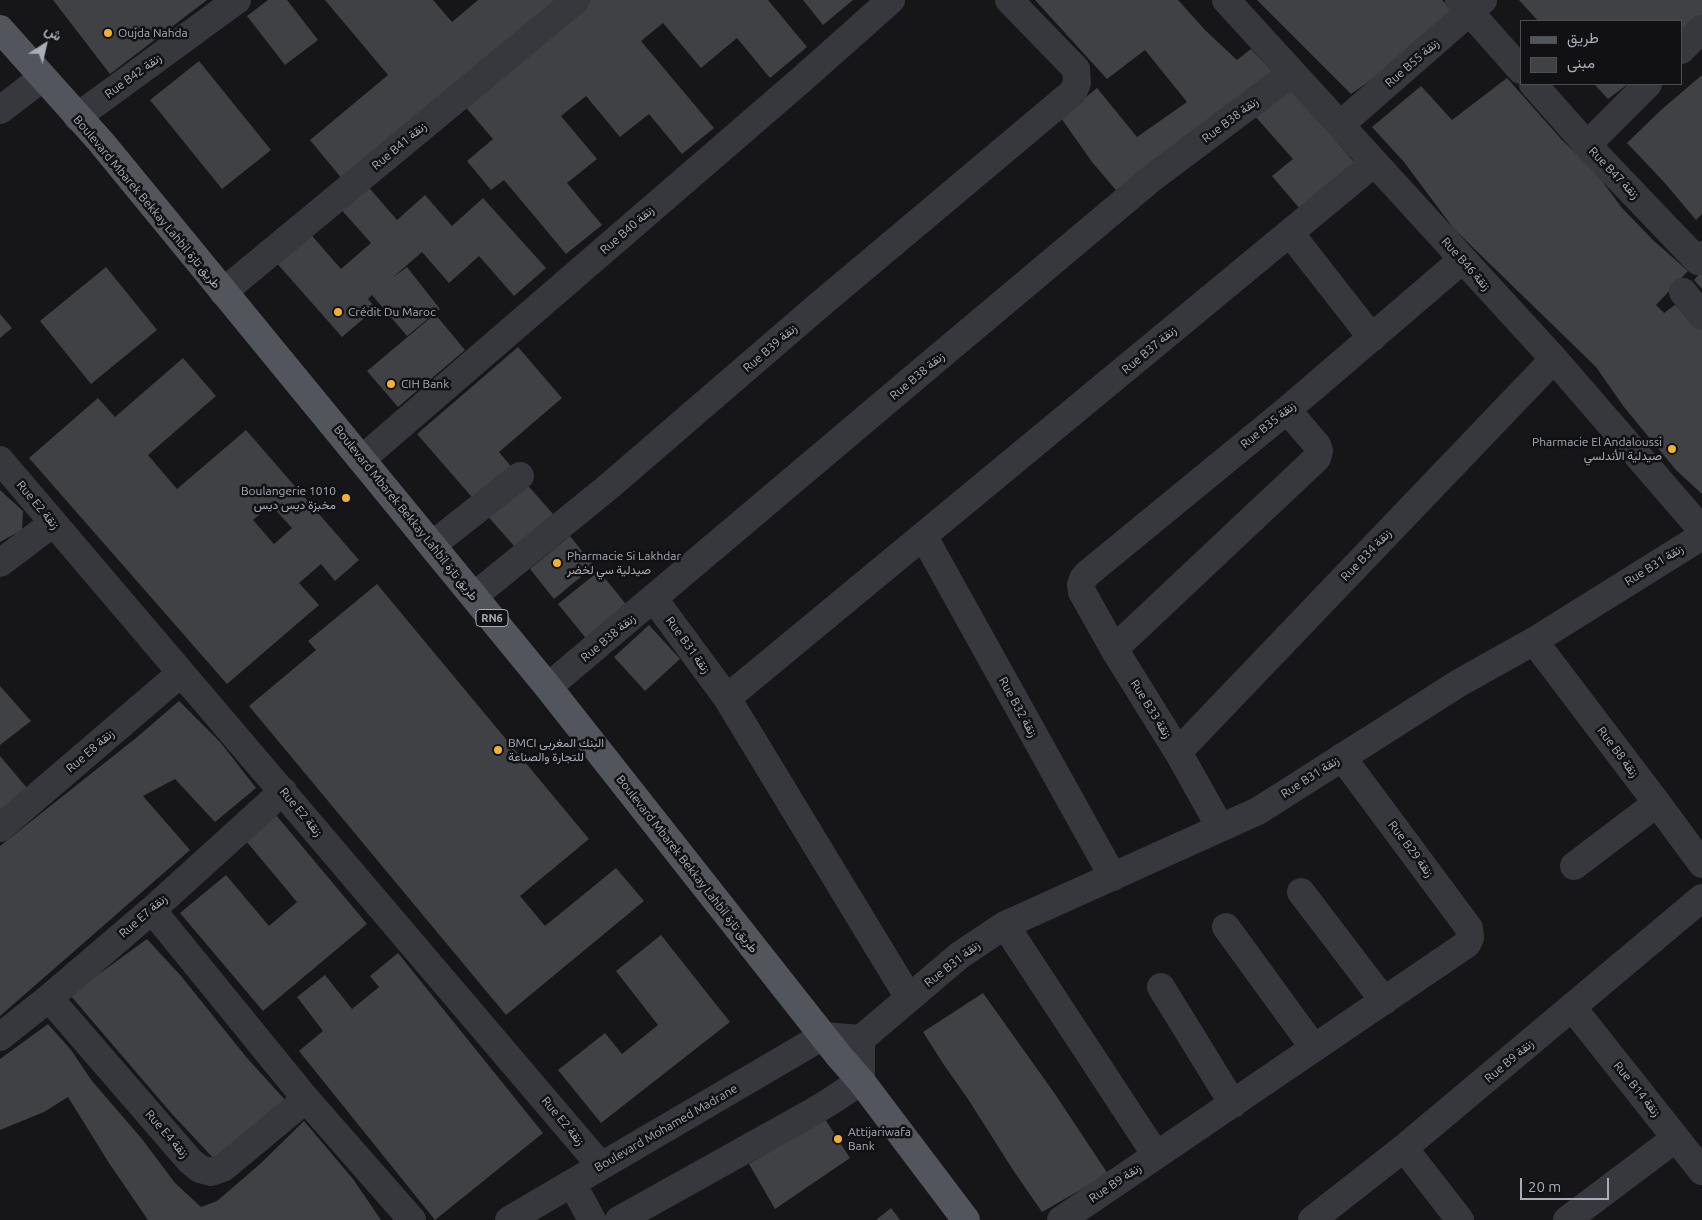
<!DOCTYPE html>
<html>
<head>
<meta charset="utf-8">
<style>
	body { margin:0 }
	#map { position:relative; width:1702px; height:1220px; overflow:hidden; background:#161618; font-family:Ubuntu,Vazirmatn,sans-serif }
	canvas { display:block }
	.legend { position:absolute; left:1520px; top:20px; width:162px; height:65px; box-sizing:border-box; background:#111113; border:1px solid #4d4f55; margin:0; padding:6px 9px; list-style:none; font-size:15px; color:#a8adb8 }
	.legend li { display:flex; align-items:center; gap:10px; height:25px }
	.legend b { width:25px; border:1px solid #4d4f55 }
	.north { position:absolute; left:20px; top:20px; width:50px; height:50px; -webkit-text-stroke:4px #111113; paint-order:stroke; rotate:35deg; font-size:14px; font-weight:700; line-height:20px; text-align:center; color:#a8adb8 }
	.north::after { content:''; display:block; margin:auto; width:18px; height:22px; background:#a8adb8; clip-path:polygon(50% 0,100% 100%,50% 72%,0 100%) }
	.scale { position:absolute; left:1520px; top:1178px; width:89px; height:22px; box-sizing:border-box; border:2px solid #a8adb8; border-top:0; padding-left:6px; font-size:15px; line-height:18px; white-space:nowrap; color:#a8adb8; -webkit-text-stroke:4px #111113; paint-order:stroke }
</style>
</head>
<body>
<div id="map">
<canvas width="1702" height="1220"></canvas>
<ul class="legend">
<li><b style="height:6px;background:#53555c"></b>طريق</li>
<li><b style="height:14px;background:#404145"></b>مبنى</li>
</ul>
<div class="north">ش</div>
<div class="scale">20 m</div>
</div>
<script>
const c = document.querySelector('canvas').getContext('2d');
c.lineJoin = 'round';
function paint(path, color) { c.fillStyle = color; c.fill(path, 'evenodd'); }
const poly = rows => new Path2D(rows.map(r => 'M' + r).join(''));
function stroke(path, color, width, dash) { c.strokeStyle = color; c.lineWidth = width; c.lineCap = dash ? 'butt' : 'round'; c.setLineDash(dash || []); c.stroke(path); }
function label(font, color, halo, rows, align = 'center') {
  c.font = font + ' Ubuntu,Vazirmatn,sans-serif'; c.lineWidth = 5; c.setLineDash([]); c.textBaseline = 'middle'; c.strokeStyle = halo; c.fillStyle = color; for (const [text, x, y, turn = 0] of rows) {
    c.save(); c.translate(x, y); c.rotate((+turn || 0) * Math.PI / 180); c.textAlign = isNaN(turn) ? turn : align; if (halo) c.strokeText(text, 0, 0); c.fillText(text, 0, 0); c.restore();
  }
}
paint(poly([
	[53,0,207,0,110,74],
	[268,0,287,0,318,40,285,65,247,16],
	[325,0,433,0,452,22,478,0,560,0,343,180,310,140,388,75],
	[587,0,768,0,807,47,770,78,737,38,701,68,663,23,641,41,714,128,682,154,649,114,620,137,586,96,561,116,597,159,567,183,602,225,566,254,504,180,491,190,467,161,493,139,462,103],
	[803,0,853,0,823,25],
	[1035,0,1178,0,1205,30,1237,60,1251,49,1278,77,1121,196,1092,162,1061,118,1097,88,1137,137,1187,102,1145,50,1107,79],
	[1257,0,1442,0,1454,11,1401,59,1351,94],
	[1519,0,1702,0,1702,24,1681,44,1681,21,1538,21],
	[199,61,271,150,222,189,150,100],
	[1702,75,1702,214,1696,220,1664,182,1627,143,1661,110],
	[1507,78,1562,140,1593,169,1622,208,1654,241,1688,271,1656,305,1664,313,1675,305,1702,330,1702,494,1676,470,1624,407,1596,367,1454,229,1404,162,1372,127,1421,86,1452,120],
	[1594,84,1628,84,1608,99],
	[1291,88,1355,163,1300,209,1272,176,1293,159,1254,115],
	[365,183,397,220,425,195,452,226,483,198,546,268,514,296,479,256,449,283,422,252,392,278,407,267,440,309,407,336,372,295,368,299,376,308,342,337,274,260,307,230,341,269,371,243,338,206],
	[106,267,157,330,91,384,40,321],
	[1702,271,1702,289,1694,280],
	[0,314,12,328,0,338],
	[435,314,465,350,398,407,367,371],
	[518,347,562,398,499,452,514,470,477,503,417,434],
	[183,358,216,396,148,455,177,489,246,430,359,560,335,581,321,564,299,583,319,605,227,684,29,458,98,398,115,417],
	[271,505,292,528,274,544,253,520],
	[523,480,553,514,515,547,485,513],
	[0,490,23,511,22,530,0,542],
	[570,536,594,566,554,599,530,569],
	[599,571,634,614,593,647,558,604],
	[377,584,589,839,520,896,545,926,616,868,644,901,506,1015,249,706,316,650,308,641],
	[649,625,680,659,645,691,614,657],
	[0,686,31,721,0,745],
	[179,701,221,743,256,788,215,822,175,779,143,796,190,850,0,1016,0,846,136,738],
	[0,756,27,788,0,811],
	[276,815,367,924,263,1011,180,913,226,875,269,926,297,902,246,841],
	[661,935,730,1022,601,1123,558,1070,605,1033,622,1054,658,1025,616,971],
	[147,939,181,976,247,1058,287,1102,216,1161,172,1114,70,995],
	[398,953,543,1133,435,1220,299,1051,323,1031,297,997,325,975,352,1009,379,987,370,976],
	[983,993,1055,1094,1108,1174,1042,1212,1013,1170,968,1099,944,1065,923,1032],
	[48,1024,71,1050,92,1081,142,1139,175,1183,201,1207,217,1201,260,1164,304,1121,353,1179,381,1220,148,1220,109,1163,68,1097,44,1112,0,1130,0,1059],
	[825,1119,850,1158,775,1209,749,1164],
	[891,1208,900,1220,876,1220]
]), '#404145');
stroke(poly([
	[1226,0,1554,359,1702,530],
	[1459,0,1521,70],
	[1681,50,1702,29],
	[1533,84,1587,145,1698,261,1702,255],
	[0,110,42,78],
	[77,117,237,0],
	[1340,125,1483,0],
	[1587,145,1648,84],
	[1290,233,1372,338],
	[223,292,576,0],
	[1683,292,1702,316],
	[362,459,801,80,891,0],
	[0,460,601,1166],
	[924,537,1113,877],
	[432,545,520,476],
	[0,563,53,523],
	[474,596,607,488,817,307,1073,92,1077,83,1076,69,1009,0],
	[654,599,727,698,909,998],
	[1534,641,1657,803,1702,864],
	[1114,649,1317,458,1319,451,1317,445,1287,410],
	[548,687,934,361,1152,178,1292,73],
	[727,698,1374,163],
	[1178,752,1554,359],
	[1220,827,1178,752,1114,649,1082,592,1081,585,1083,579,1087,574,1287,410,1462,260],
	[0,828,181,673],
	[1574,866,1657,803],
	[1301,892,1384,1001],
	[152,910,306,1099,412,1220],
	[1005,925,1156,1155],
	[1226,927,1314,1048],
	[1161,987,1233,1104],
	[49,998,190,1161,200,1169,211,1172,223,1168,306,1099],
	[1572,1007,1702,1171],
	[0,1037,49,998,152,910,283,791],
	[1404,1148,1460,1220],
	[572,1183,592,1220],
	[509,1220,823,1036,861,1039,960,955,1005,925,1258,811,1459,683,1534,641,1702,536],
	[619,1220,811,1113,831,1101,861,1081,861,1039],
	[1061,1220,1467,944,1470,938,1469,928,1342,757],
	[1312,1220,1404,1148,1702,898],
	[1567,1220,1676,1138]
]), '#37383d', 28);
stroke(poly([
	[0,29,101,142,548,687,839,1056,861,1081,966,1220]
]), '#53555c', 28);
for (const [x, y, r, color] of [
	[108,33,5,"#f2b134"],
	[338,312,5,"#f2b134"],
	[391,384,5,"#f2b134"],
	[1672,449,5,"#f2b134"],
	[346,498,5,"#f2b134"],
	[557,563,5,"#f2b134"],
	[498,750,5,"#f2b134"],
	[838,1139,5,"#f2b134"]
]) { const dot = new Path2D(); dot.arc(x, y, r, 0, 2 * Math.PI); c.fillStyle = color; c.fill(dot); stroke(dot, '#111113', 2); }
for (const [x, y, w] of [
	[492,618,32]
]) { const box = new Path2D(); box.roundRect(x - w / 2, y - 8.5, w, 17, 4); c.fillStyle = '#111113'; c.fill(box); stroke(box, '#a8adb8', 1); }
label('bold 11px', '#a8adb8', null, [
	["RN6",492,618]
]);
label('12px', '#a8adb8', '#111113', [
	["Oujda Nahda",118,33],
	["Crédit Du Maroc",348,312],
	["CIH Bank",401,384],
	["Pharmacie El Andaloussi",1662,442,"right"],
	["صيدلية الأندلسي",1662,456,"right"],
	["Boulangerie 1010",336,491,"right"],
	["مخبزة ديس ديس",336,505,"right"],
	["Pharmacie Si Lakhdar",567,556],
	["صيدلية سي لخضر",567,570],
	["BMCI البنك المغربي",508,743],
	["للتجارة والصناعة",508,757],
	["Attijariwafa",848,1132],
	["Bank",848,1146]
], 'left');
label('12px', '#a8adb8', '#111113', [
	["Rue B55 زنقة",1412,63,-41],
	["Rue B42 زنقة",133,76,-36],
	["Rue B38 زنقة",1230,120,-37],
	["Rue B41 زنقة",399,146,-40],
	["Rue B47 زنقة",1614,173,46],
	["Boulevard Mbarek Bekkay Lahbil طريق تازة",147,202,50],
	["Rue B40 زنقة",627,230,-41],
	["Rue B46 زنقة",1466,264,48],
	["Rue B39 زنقة",770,348,-41],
	["Rue B37 زنقة",1149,350,-40],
	["Rue B38 زنقة",917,376,-40],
	["Rue B35 زنقة",1268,425,-39],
	["Rue E2 زنقة",38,505,50],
	["Boulevard Mbarek Bekkay Lahbil طريق تازة",406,513,51],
	["Rue B34 زنقة",1366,555,-46],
	["Rue B31 زنقة",1654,565,-32],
	["Rue B38 زنقة",608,638,-40],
	["Rue B31 زنقة",688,645,54],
	["Rue B32 زنقة",1018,707,61],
	["Rue B33 زنقة",1151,709,58],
	["Rue E8 زنقة",90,751,-41],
	["Rue B8 زنقة",1618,752,53],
	["Rue B31 زنقة",1310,777,-33],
	["Rue E2 زنقة",301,812,50],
	["Rue B29 زنقة",1411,849,53],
	["Boulevard Mbarek Bekkay Lahbil طريق تازة",687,864,52],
	["Rue E7 زنقة",143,916,-41],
	["Rue B31 زنقة",952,964,-38],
	["Rue B9 زنقة",1509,1061,-40],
	["Rue B14 زنقة",1637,1089,51],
	["Rue E2 زنقة",563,1121,50],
	["Boulevard Mohamed Madrane",666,1128,-30],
	["Rue E4 زنقة",167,1134,49],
	["Rue B9 زنقة",1115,1183,-34]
]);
</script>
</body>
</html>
